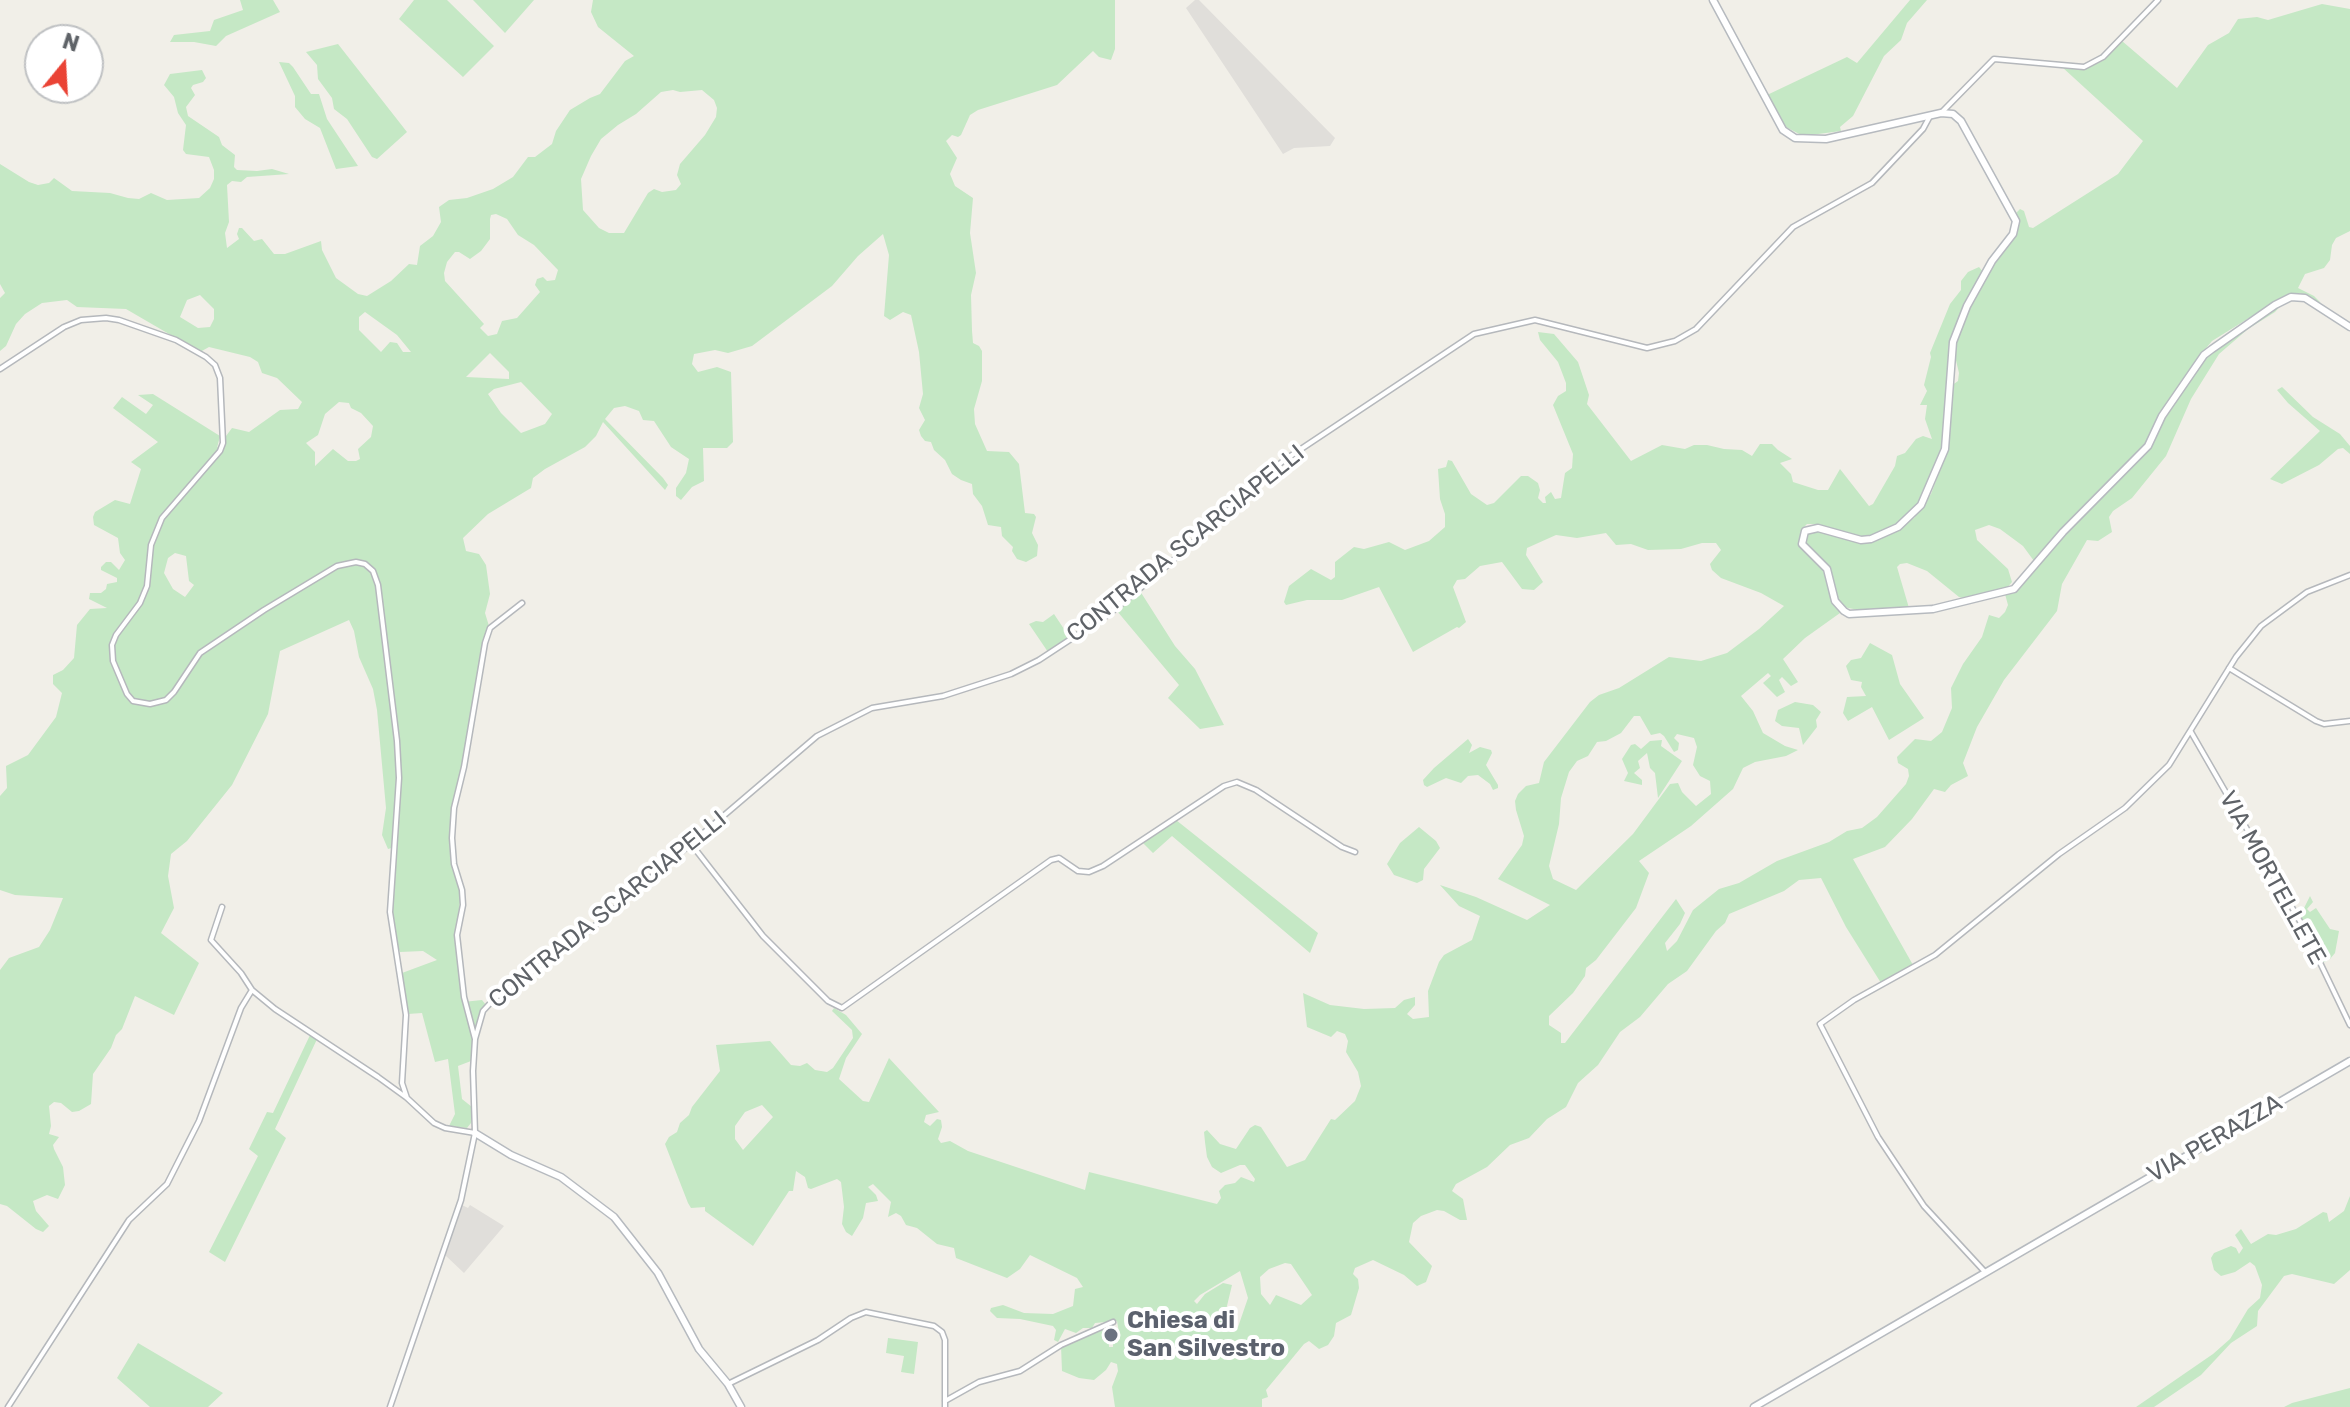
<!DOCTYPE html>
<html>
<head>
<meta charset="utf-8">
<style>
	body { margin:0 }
	#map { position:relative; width:2350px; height:1407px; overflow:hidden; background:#f1efe8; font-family:Rubik,sans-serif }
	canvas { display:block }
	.north { position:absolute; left:24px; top:24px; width:80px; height:80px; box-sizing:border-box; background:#fff; border:2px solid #bfc1c3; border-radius:50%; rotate:18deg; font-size:22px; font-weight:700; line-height:32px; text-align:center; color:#5f6368 }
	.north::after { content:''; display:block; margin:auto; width:28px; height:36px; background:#ea4335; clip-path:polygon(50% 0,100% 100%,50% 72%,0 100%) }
</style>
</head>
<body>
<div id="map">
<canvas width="2350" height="1407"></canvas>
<div class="north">N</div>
</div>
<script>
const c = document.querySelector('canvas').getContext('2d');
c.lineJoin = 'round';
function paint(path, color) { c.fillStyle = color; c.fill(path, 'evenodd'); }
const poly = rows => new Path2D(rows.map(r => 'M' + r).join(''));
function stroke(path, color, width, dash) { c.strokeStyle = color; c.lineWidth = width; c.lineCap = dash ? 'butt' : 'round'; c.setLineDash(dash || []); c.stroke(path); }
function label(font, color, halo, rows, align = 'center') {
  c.font = font + ' Rubik,sans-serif'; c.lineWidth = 8; c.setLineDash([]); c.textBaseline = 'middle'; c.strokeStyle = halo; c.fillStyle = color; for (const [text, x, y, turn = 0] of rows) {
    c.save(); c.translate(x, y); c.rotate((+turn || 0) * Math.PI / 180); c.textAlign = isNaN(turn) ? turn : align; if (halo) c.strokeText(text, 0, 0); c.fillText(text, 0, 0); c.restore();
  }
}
paint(poly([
	[1195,0,1199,0,1335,138,1330,146,1294,148,1283,154,1186,8],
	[462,1205,468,1208,470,1205,504,1226,464,1273,445,1255]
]), '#e0deda');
paint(poly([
	[240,0,273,0,280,12,226,36,216,46,194,42,170,42,174,35,210,31,214,20,243,10],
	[414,0,447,0,494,46,463,77,399,19],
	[473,0,534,0,505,33],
	[593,0,1115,0,1115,49,1111,60,1099,57,1093,51,1057,85,978,110,970,115,961,135,958,137,952,135,946,141,957,158,950,174,955,186,973,198,970,233,976,273,971,295,972,331,973,343,979,346,982,351,982,381,974,409,975,424,987,451,1009,452,1019,464,1025,513,1034,514,1036,517,1032,533,1038,545,1037,556,1026,562,1017,559,1012,551,1013,547,1002,536,1001,527,988,525,982,506,973,494,972,484,961,480,952,474,945,460,934,450,931,442,925,441,921,436,919,430,925,420,919,408,923,394,919,352,911,315,903,312,890,320,884,316,889,255,883,234,858,256,832,286,752,346,728,353,715,350,694,354,692,364,698,372,717,367,731,372,733,442,727,448,703,448,704,481,692,487,681,500,676,496,676,488,686,473,689,459,671,447,654,421,643,420,639,411,625,406,614,408,605,419,663,478,668,485,665,490,603,422,596,436,585,447,545,469,533,478,531,488,488,514,463,538,466,551,479,554,486,565,490,594,485,613,489,626,483,640,467,743,455,799,451,842,461,896,455,936,463,1002,482,1000,486,1005,478,1017,471,1061,458,1066,462,1099,472,1107,471,1123,467,1128,449,1126,455,1114,448,1059,435,1062,422,1013,408,1014,402,973,437,960,423,951,400,952,398,947,392,908,395,847,388,849,382,835,386,808,377,710,373,689,359,657,354,631,349,620,280,651,268,714,232,785,187,841,171,854,168,876,174,908,161,933,199,963,174,1015,135,996,122,1029,116,1035,111,1048,93,1074,91,1104,79,1111,72,1112,61,1103,54,1102,49,1106,51,1126,49,1134,59,1137,53,1145,54,1149,63,1167,65,1185,58,1199,47,1195,33,1201,36,1211,49,1226,43,1232,36,1229,7,1206,0,1204,0,970,9,958,39,947,50,930,63,898,15,895,0,890,0,796,7,788,6,766,28,755,56,717,62,693,53,684,53,675,63,670,74,658,77,625,90,609,107,608,89,599,90,593,101,593,106,589,107,584,117,582,117,578,101,570,101,567,106,562,111,562,119,570,125,560,120,553,118,538,94,525,93,517,95,512,115,500,130,504,141,469,131,462,158,442,113,408,122,397,146,414,153,405,138,395,153,394,220,436,217,448,232,428,249,432,280,410,298,409,302,402,277,378,262,373,258,362,250,357,209,347,200,352,126,309,77,307,67,300,42,303,25,314,16,324,6,346,0,351,0,298,5,293,0,284,0,164,29,182,38,185,49,183,54,178,72,191,110,193,128,198,139,199,151,193,167,200,199,198,210,188,214,179,214,170,209,157,186,154,183,150,186,125,178,113,174,97,164,85,170,74,202,70,206,78,203,82,193,85,191,88,195,95,186,107,188,116,219,137,222,145,235,155,234,167,237,170,257,171,272,169,289,174,247,177,241,182,232,181,227,185,229,222,225,233,227,248,239,239,237,234,239,228,242,228,254,241,262,239,274,254,285,254,321,241,322,250,336,278,358,294,367,296,391,281,409,264,417,265,420,246,433,236,441,222,439,207,449,200,467,198,493,189,513,177,528,157,535,157,552,144,556,131,570,110,590,98,600,94,625,61,634,56,598,27,591,12],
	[673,90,680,92,702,90,714,100,717,108,716,117,705,135,680,164,677,175,681,184,676,190,662,192,654,189,648,193,624,233,609,233,599,228,583,210,581,179,591,156,601,139,618,125,636,114,661,92],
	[496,214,507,219,518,235,534,245,558,270,555,280,547,281,543,277,537,279,535,285,540,292,517,318,502,321,497,334,488,336,480,328,484,324,445,281,444,273,447,262,455,252,459,252,470,259,481,251,490,239,490,219,491,215],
	[200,295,214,309,214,319,210,327,198,328,180,317,187,300],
	[365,312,397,335,411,352,403,352,397,343,390,342,381,352,359,330,359,317],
	[490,353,509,372,509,379,466,377],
	[521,382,552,414,545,424,521,433,501,413,488,394,494,389],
	[339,402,349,403,351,408,361,413,373,426,371,437,358,449,360,459,356,461,348,461,333,449,315,466,315,452,306,443,318,435,325,414],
	[175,553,186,556,189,581,194,585,185,597,173,589,164,573,168,558],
	[1910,0,1927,0,1907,23,1901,40,1884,56,1853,116,1840,127,1841,131,1803,136,1786,127,1767,95,1847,57,1857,63],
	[2322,4,2350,9,2350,231,2336,238,2332,245,2330,260,2324,268,2305,274,2298,288,2314,296,2321,303,2299,293,2286,295,2212,341,2198,358,2174,396,2147,446,2071,519,2034,561,2023,546,2000,529,1989,525,1975,530,1977,540,2008,569,2012,582,2006,589,1968,599,1959,597,1927,571,1907,563,1900,564,1897,567,1909,608,1864,611,1843,607,1838,600,1829,571,1807,544,1806,537,1809,532,1816,529,1863,543,1880,539,1914,518,1931,494,1949,446,1951,386,1958,381,1959,373,1953,348,1969,305,1993,261,2015,233,2015,214,2020,209,2024,211,2029,227,2033,228,2118,174,2143,141,2062,67,2084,67,2103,58,2122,41,2177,88,2208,45,2229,33,2238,19,2257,17,2268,20],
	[338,44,407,132,377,159,372,157,347,119,334,109,332,98,318,79,317,65,306,52],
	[279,62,289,63,293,67,311,94,319,94,327,119,358,166,336,169,320,128,305,119,295,107,295,96],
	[1979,267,1984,273,1969,296,1954,333,1944,451,1922,501,1896,527,1873,535,1861,537,1814,524,1807,524,1801,530,1800,543,1822,567,1833,600,1840,613,1805,638,1783,659,1798,682,1791,686,1782,677,1779,680,1785,692,1777,697,1763,683,1771,676,1768,673,1741,696,1753,711,1763,733,1785,746,1798,750,1786,756,1755,762,1743,768,1733,789,1691,826,1639,861,1649,873,1636,908,1596,960,1586,968,1585,976,1573,993,1549,1016,1549,1025,1561,1033,1561,1043,1565,1043,1676,899,1685,913,1680,924,1665,943,1667,951,1677,941,1693,910,1719,889,1739,883,1777,861,1829,842,1847,831,1862,828,1877,817,1906,784,1909,776,1908,769,1898,763,1897,757,1915,739,1931,741,1942,732,1952,708,1951,688,1963,664,1982,637,1989,615,1999,618,2005,612,2008,605,2005,594,2013,590,2035,565,2148,447,2155,430,2204,355,2283,303,2275,312,2248,329,2219,354,2191,399,2166,456,2132,498,2113,511,2109,517,2112,532,2098,541,2087,540,2062,584,2057,611,2004,680,1977,727,1963,763,1968,776,1951,785,1945,792,1934,789,1912,819,1885,847,1853,859,1913,965,1881,983,1846,927,1821,878,1799,880,1784,891,1729,914,1725,923,1716,931,1687,971,1668,984,1640,1017,1620,1032,1598,1065,1578,1083,1566,1107,1547,1119,1529,1138,1510,1145,1487,1167,1456,1184,1452,1191,1463,1199,1467,1220,1460,1220,1444,1211,1437,1210,1421,1216,1413,1223,1409,1242,1432,1266,1426,1282,1417,1286,1404,1275,1373,1260,1355,1268,1353,1274,1358,1279,1359,1288,1351,1315,1336,1323,1334,1336,1328,1345,1319,1349,1309,1341,1304,1344,1266,1390,1268,1397,1262,1399,1262,1407,1115,1407,1112,1387,1118,1371,1117,1364,1111,1362,1106,1370,1094,1380,1079,1378,1062,1371,1061,1346,1108,1328,1109,1347,1113,1347,1113,1342,1117,1343,1120,1338,1117,1321,1095,1323,1092,1328,1083,1328,1076,1333,1065,1329,1058,1342,1054,1340,1056,1330,1053,1326,1020,1319,997,1318,990,1311,991,1308,1003,1305,1024,1313,1053,1314,1073,1306,1075,1289,1083,1287,1077,1278,1030,1255,1020,1269,1007,1278,956,1258,954,1248,937,1244,917,1228,906,1225,901,1216,896,1213,888,1217,891,1202,873,1184,868,1187,876,1195,878,1201,866,1203,863,1218,852,1236,846,1232,842,1224,844,1207,841,1182,837,1179,811,1189,808,1188,805,1177,796,1171,793,1191,789,1191,753,1246,705,1211,705,1207,691,1208,688,1203,665,1144,669,1137,677,1132,680,1123,689,1115,692,1107,720,1071,716,1045,770,1041,791,1065,800,1066,807,1063,815,1070,827,1072,833,1068,853,1038,852,1030,832,1011,834,1008,846,1015,862,1034,846,1058,839,1079,863,1101,869,1102,889,1058,939,1112,926,1115,924,1122,930,1126,937,1119,941,1120,942,1127,938,1139,941,1143,950,1141,968,1151,1085,1190,1089,1172,1217,1204,1221,1198,1219,1191,1225,1185,1235,1183,1241,1177,1254,1182,1255,1179,1245,1165,1240,1165,1221,1173,1212,1167,1207,1157,1205,1142,1204,1132,1207,1130,1220,1144,1236,1149,1250,1128,1255,1125,1261,1127,1287,1167,1305,1160,1331,1119,1335,1120,1355,1101,1361,1086,1358,1072,1346,1052,1348,1041,1345,1034,1337,1031,1331,1037,1307,1027,1303,993,1330,1005,1364,1009,1395,1008,1404,1000,1415,997,1415,1005,1407,1014,1413,1019,1429,1017,1428,991,1439,962,1444,955,1472,940,1480,916,1459,906,1440,885,1476,897,1527,920,1550,905,1498,879,1522,845,1524,836,1516,810,1515,801,1518,794,1526,786,1539,783,1544,762,1590,702,1599,695,1619,688,1669,657,1701,661,1727,653,1759,629,1784,606,1761,593,1721,578,1712,570,1710,564,1721,550,1716,543,1702,543,1681,549,1648,550,1631,544,1616,545,1606,533,1577,538,1556,535,1527,548,1526,555,1543,582,1534,590,1522,589,1502,562,1480,566,1465,579,1457,580,1453,587,1466,622,1459,628,1457,627,1413,652,1379,587,1342,600,1307,600,1286,605,1284,602,1289,586,1311,569,1331,580,1335,577,1335,562,1354,547,1364,549,1389,542,1405,550,1429,541,1445,527,1445,514,1440,499,1438,469,1446,467,1448,460,1452,461,1471,494,1487,505,1494,503,1521,476,1528,476,1538,483,1540,490,1538,498,1543,503,1546,503,1545,497,1551,492,1555,499,1561,498,1565,473,1572,468,1573,454,1553,405,1558,396,1566,391,1566,383,1558,362,1540,340,1538,332,1554,334,1578,362,1589,395,1587,404,1631,461,1662,445,1685,449,1694,445,1707,445,1724,449,1742,450,1752,456,1760,444,1772,444,1778,450,1792,459,1780,463,1791,474,1793,482,1818,490,1828,490,1840,469,1869,506,1873,504,1895,466,1897,456,1905,453,1916,439,1923,436,1932,439,1925,419,1927,405,1920,405,1927,391,1924,385,1931,357,1930,353,1950,304,1961,290,1961,281,1968,272],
	[1634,716,1640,716,1651,735,1660,733,1664,736,1674,752,1678,750,1679,743,1674,738,1677,734,1694,738,1697,747,1693,765,1700,776,1710,781,1711,794,1696,806,1682,792,1678,783,1670,784,1633,834,1576,890,1553,879,1549,866,1559,824,1561,798,1569,772,1577,761,1588,756,1597,742,1606,741,1621,733],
	[762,1105,773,1117,743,1150,735,1139,735,1126,745,1112],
	[1285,1263,1291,1264,1312,1295,1301,1305,1276,1295,1270,1305,1261,1294,1260,1277,1269,1269],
	[1240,1271,1248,1298,1238,1327,1234,1327,1228,1322,1226,1310,1232,1285,1223,1283,1205,1294,1197,1304,1194,1301,1200,1295],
	[2282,387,2313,417,2340,434,2350,446,2350,454,2343,448,2338,449,2319,465,2282,484,2270,479,2320,431,2288,403,2277,390],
	[1140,591,1175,646,1195,669,1224,725,1200,729,1168,698,1179,685,1117,611],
	[1054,614,1070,638,1048,652,1029,624,1036,621,1043,622],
	[1870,643,1892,655,1900,684,1924,718,1889,740,1872,707,1848,721,1843,713,1847,697,1866,696,1861,687,1862,682,1851,680,1846,666,1851,660,1861,658],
	[1795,702,1813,705,1821,712,1816,720,1817,727,1803,745,1799,728,1782,726,1775,721,1778,710],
	[1468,739,1472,745,1469,753,1480,747,1491,750,1492,753,1486,765,1498,785,1498,788,1493,790,1490,784,1478,775,1468,776,1461,783,1446,778,1427,787,1424,785,1423,780,1434,768],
	[1662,740,1661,746,1682,761,1658,798,1655,773,1650,768,1647,753,1638,761,1640,768,1634,773,1642,780,1642,785,1624,781,1628,773,1622,759,1631,745,1635,744,1641,749,1650,741],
	[1176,820,1318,933,1310,953,1172,836,1153,853,1143,843],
	[1419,827,1436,841,1440,848,1424,869,1423,880,1417,883,1394,875,1387,864,1400,843],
	[2310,896,2313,902,2307,909,2310,912,2316,908,2330,929,2339,931,2335,953,2330,959,2321,964,2293,909,2304,908],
	[311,1033,318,1037,275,1129,286,1138,225,1262,209,1252,258,1156,249,1149,267,1112,273,1113],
	[2350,1196,2350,1270,2334,1284,2292,1274,2284,1276,2258,1311,2257,1326,2231,1343,2201,1375,2154,1407,2136,1407,2213,1354,2230,1339,2248,1309,2260,1298,2262,1285,2255,1266,2250,1262,2235,1272,2221,1276,2214,1270,2211,1258,2214,1253,2231,1246,2236,1248,2239,1254,2243,1248,2235,1235,2241,1229,2251,1244,2268,1234,2276,1235,2296,1229,2323,1212,2327,1213,2329,1222,2344,1211],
	[888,1338,918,1342,914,1374,901,1372,904,1356,886,1353],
	[138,1343,223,1393,208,1407,150,1407,117,1378],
	[2350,1388,2350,1407,2284,1407,2292,1403]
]), '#c5e8c5');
const street = poly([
	[1942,112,1994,59,2084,67,2103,57,2158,0],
	[0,369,64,327,81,320,106,318,119,320,176,340,206,357,215,365,220,378,223,443,220,451,162,518,151,545,147,586,140,603,116,635,112,645,113,661,127,694,133,701,150,704,166,700,174,692,200,653,264,610,337,566,356,562,365,564,373,571,378,585,397,741,399,778,390,912,406,1015,402,1083,407,1098],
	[2229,668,2316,721,2324,724,2350,721],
	[2191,732,2301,923,2350,1025],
	[692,845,763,936,828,1001,842,1008,1051,860,1059,858,1078,871,1089,872,1103,866,1224,786,1237,782,1256,790,1342,847,1355,852],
	[222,907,211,940,241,973,252,990,275,1009,378,1077,407,1098,434,1123,445,1128,475,1133],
	[475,1039,483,1011,495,998,591,929,817,736,872,708,943,696,1011,674,1039,660,1109,614,1161,571,1283,461,1474,334,1535,320,1647,348,1675,341,1696,329,1793,227,1872,183,1923,129,1930,116],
	[1985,1272,1924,1206,1878,1137,1820,1024,1854,1000,1935,955,2059,854,2125,808,2169,765,2236,657,2261,626,2307,592,2350,575],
	[728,1384,818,1340,851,1318,866,1312,934,1326,942,1332,945,1340,945,1407],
	[945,1401,979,1382,1020,1371,1061,1345,1113,1322],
	[8,1407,129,1220,167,1184,199,1121,241,1008,252,990],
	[390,1407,461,1200,475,1133,473,1071,475,1039,464,997,457,935,463,905,462,890,454,864,452,838,454,808,464,767,485,643,490,628,522,603]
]);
const secondary = poly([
	[1713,0,1783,130,1795,138,1826,139,1941,113,1953,114,1961,121,2016,221,2013,234,1992,261,1967,306,1953,342,1945,449,1921,505,1898,527,1871,539,1861,540,1818,528,1805,531,1802,544,1827,569,1835,601,1844,611,1849,614,1933,609,2014,589,2063,532,2148,446,2162,416,2204,355,2212,349,2275,305,2291,297,2305,298,2350,327],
	[475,1133,511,1155,561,1177,614,1217,658,1273,699,1349,728,1384,741,1407],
	[1754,1407,2350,1061]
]);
stroke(street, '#b5b8bc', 7);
stroke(secondary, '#b6babf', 9);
stroke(street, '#fff', 4);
stroke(secondary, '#fff', 6);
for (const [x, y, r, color] of [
	[1111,1335,8,"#6b7280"]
]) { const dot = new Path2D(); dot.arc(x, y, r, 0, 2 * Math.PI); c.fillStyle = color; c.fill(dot); stroke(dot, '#fff', 3); }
label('24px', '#5f6368', '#fff', [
	["CONTRADA SCARCIAPELLI",1186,544,-39],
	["VIA MORTELLETE",2272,878,61],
	["CONTRADA SCARCIAPELLI",608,910,-39],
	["VIA PERAZZA",2215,1139,-30]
]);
label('bold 24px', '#5b616d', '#fff', [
	["Chiesa di",1127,1321],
	["San Silvestro",1127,1349]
], 'left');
</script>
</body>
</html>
